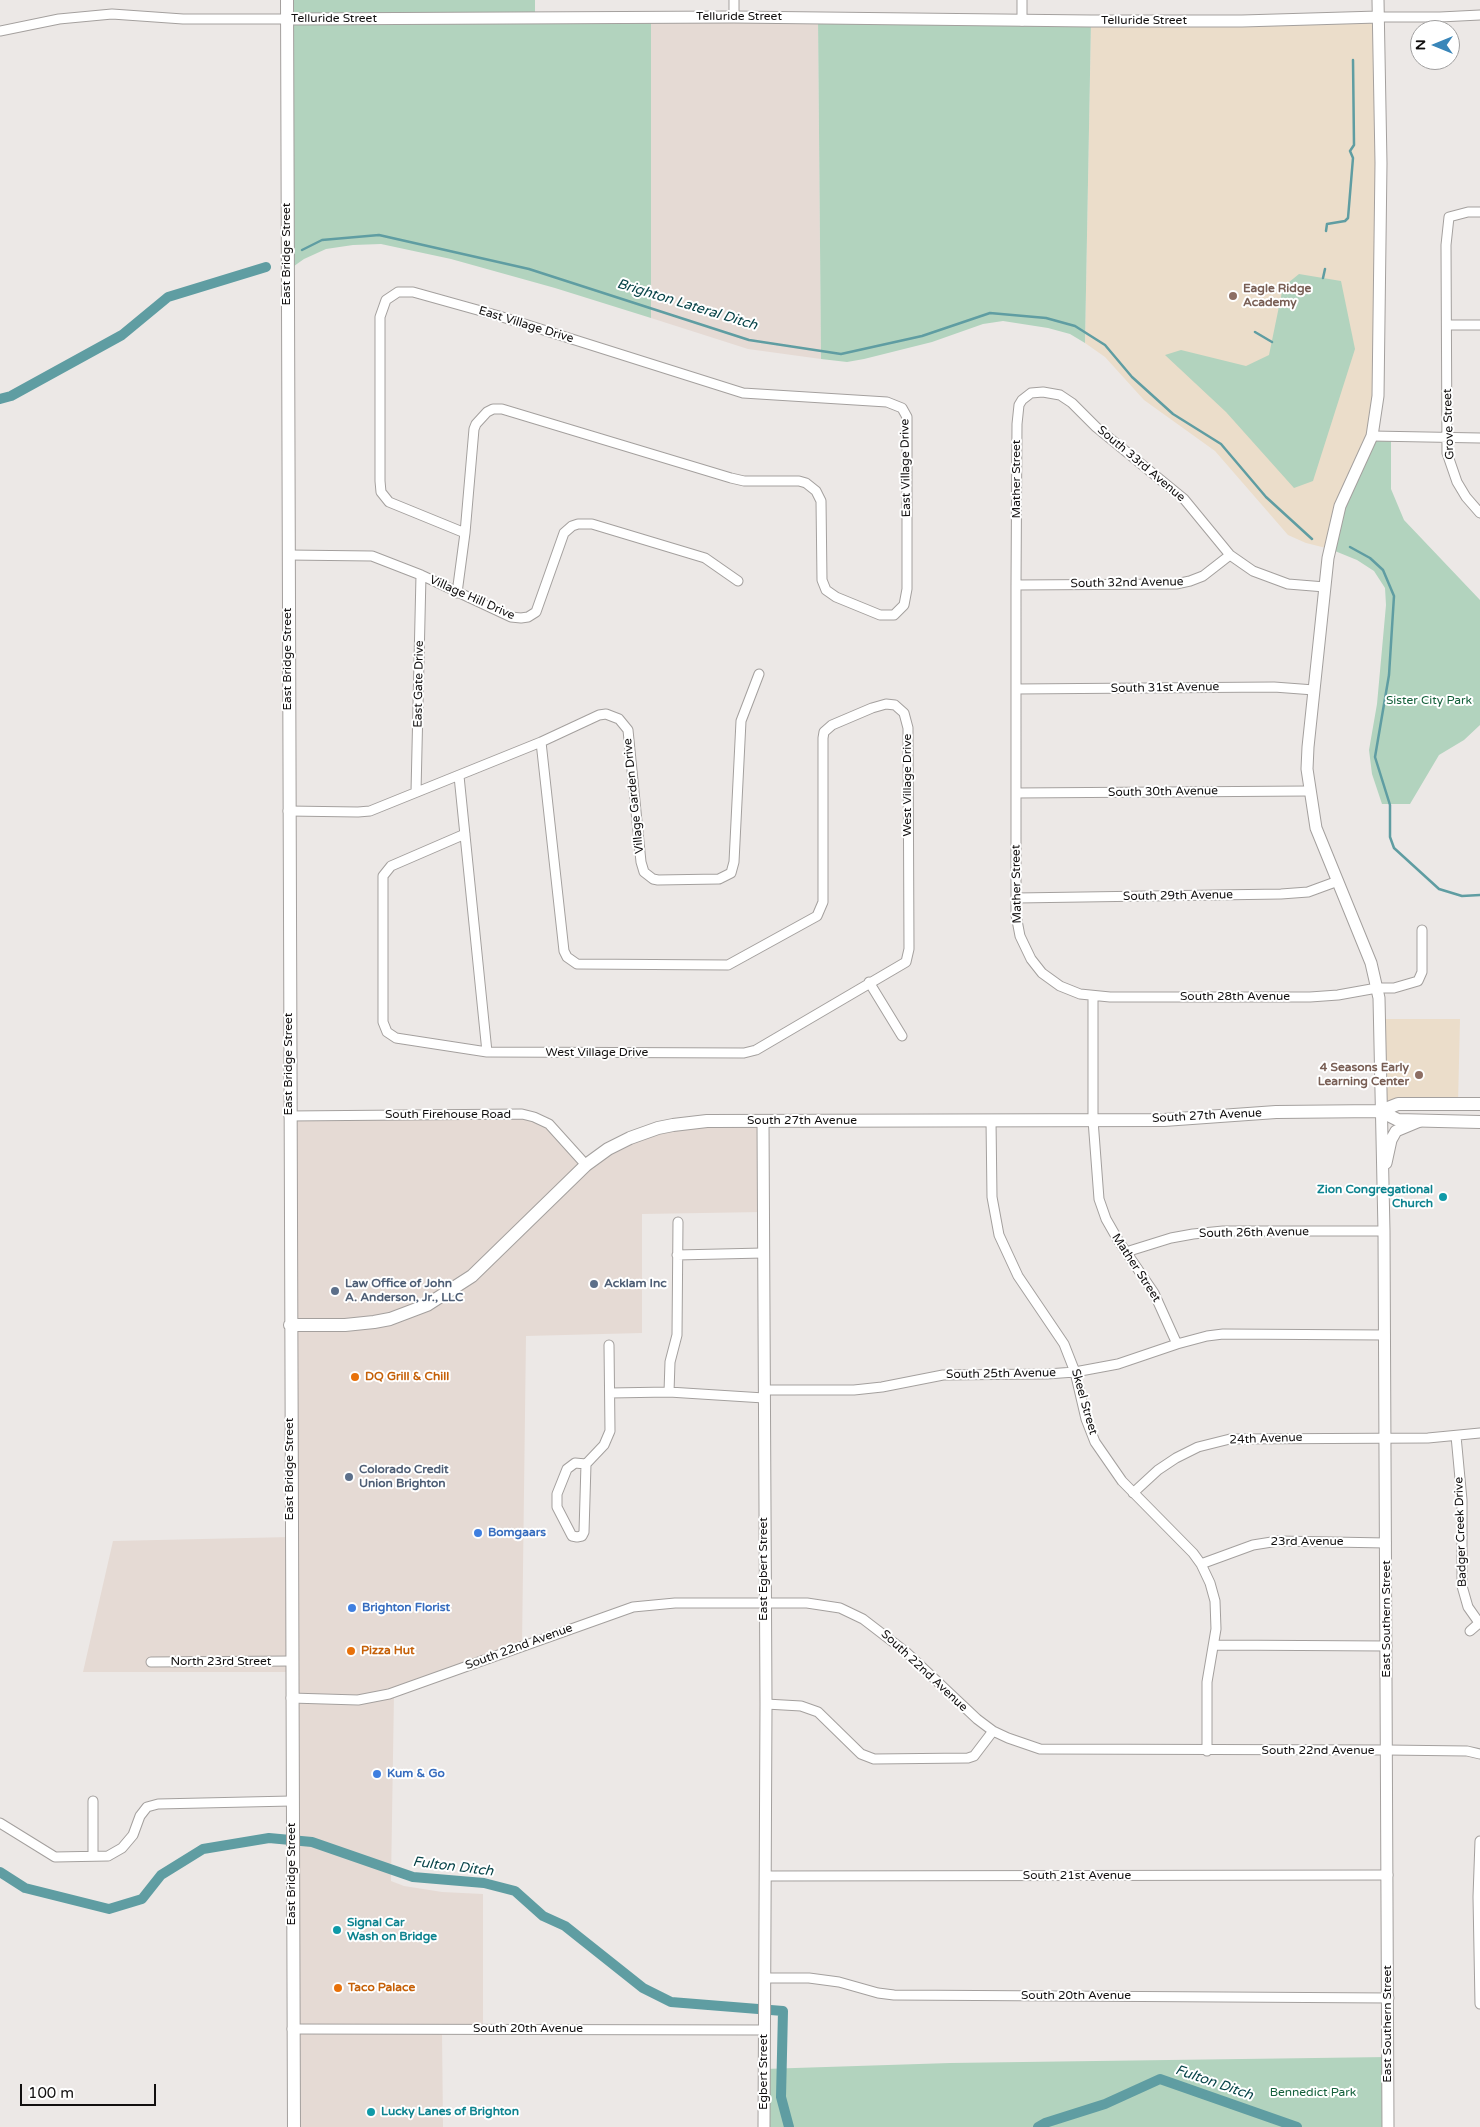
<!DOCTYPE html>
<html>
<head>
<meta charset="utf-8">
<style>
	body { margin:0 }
	#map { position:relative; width:1480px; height:2127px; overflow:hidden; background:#ece8e6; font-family:"Varela Round",sans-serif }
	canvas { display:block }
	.north { position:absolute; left:1410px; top:20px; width:50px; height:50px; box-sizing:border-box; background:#fff; border:1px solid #a09f9f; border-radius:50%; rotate:270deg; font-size:14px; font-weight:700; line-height:20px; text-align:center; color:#110f0f }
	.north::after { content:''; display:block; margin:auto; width:18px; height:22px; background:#3986b9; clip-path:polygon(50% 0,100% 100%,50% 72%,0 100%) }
	.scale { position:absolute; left:20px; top:2084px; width:136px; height:22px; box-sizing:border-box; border:2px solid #110f0f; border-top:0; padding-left:6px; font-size:15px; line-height:18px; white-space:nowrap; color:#110f0f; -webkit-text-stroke:4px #fff; paint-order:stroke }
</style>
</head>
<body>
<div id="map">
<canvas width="1480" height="2127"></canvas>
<div class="north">N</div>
<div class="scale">100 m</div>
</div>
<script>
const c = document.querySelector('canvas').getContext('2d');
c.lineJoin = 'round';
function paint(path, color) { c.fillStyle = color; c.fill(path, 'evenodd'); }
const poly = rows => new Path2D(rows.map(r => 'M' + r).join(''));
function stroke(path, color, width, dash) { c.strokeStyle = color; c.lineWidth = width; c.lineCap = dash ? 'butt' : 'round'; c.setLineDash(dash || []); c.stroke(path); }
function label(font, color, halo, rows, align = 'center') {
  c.font = font + ' "Varela Round",sans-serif'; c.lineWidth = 4; c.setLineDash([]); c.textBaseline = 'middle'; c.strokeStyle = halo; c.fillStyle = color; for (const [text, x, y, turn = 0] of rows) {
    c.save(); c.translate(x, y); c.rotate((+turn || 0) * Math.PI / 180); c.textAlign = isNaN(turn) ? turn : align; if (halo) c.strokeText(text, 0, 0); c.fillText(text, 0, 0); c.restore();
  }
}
paint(poly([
	[651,17,818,18,821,359,748,349,651,318],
	[522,1114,540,1119,586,1165,658,1128,763,1121,763,1212,642,1214,642,1333,526,1336,522,1646,394,1693,391,1881,404,1886,442,1892,483,1894,483,2029,442,2030,443,2127,294,2127,291,1672,83,1672,113,1541,291,1537,289,1116]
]), '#e5dad4');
paint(poly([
	[1378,17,1381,163,1372,436,1330,549,1306,543,1288,535,1215,451,1144,400,1105,357,1085,343,1091,21],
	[1380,1019,1460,1019,1458,1104,1380,1111]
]), '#ebddca');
paint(poly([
	[287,0,535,0,535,17,651,17,651,318,555,288,451,259,381,244,353,245,326,249,304,259,287,271],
	[818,18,1091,21,1085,343,1070,334,1048,328,1003,321,983,324,932,342,864,359,847,362,821,359],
	[1299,274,1341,281,1355,349,1313,481,1294,488,1226,412,1165,355,1181,350,1246,366,1269,355,1283,287],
	[1372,436,1391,438,1391,489,1404,520,1480,600,1480,725,1464,740,1439,755,1410,804,1382,804,1372,774,1369,750,1377,704,1386,605,1385,588,1374,571,1357,560,1330,549],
	[1388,2057,1388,2127,764,2127,764,2069,950,2063]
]), '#b2d3be');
stroke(poly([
	[1326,231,1327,224,1345,221,1348,218,1353,158,1350,151,1354,145,1353,60],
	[302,250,322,240,379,235,529,269,749,340,841,354,922,336,990,313,1046,318,1075,326,1105,345,1132,377,1173,414,1221,444,1266,497,1312,539],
	[1323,278,1325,269],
	[1255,332,1272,342],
	[1350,547,1370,558,1383,570,1394,596,1389,675,1375,757,1390,805,1390,837,1394,848,1439,889,1462,896,1480,895]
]), '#5f9da2', 2.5);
stroke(poly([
	[0,399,11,396,122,335,168,297,266,267],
	[0,1872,25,1888,109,1909,142,1899,161,1875,203,1849,269,1838,312,1842,413,1877,484,1883,515,1891,543,1916,565,1926,643,1988,671,2002,783,2011,781,2097,789,2127],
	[1038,2127,1045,2123,1105,2104,1160,2079,1297,2127]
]), '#5f9da2', 10);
const minor = poly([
	[734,0,734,17],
	[1022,0,1022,21],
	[1378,17,1440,17,1480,15],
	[0,31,59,19,112,14,183,19,287,19],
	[1480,212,1468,212,1449,217,1446,245,1447,453,1457,482,1466,497,1480,513],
	[398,292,413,292,499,316,743,393,887,402,902,408,907,417,907,589,904,605,894,615,880,615,836,597,826,590,822,580,821,501,816,491,806,483,799,481,744,481,731,478,502,409,493,409,487,412,476,424,474,429,465,533,389,502,381,492,380,481,380,317,386,300,398,292],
	[1447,325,1480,325],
	[1372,436,1480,438],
	[288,555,372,556,421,575,511,617,521,618,528,617,536,612,564,533,572,526,578,524,592,524,705,558,738,581],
	[1016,585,1176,584,1190,581,1203,576,1230,555],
	[1325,587,1288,584,1253,571,1230,555,1184,499,1096,427,1072,403,1060,395,1043,392,1031,393,1022,400,1019,405,1017,424,1016,585,1016,915,1020,936,1031,959,1042,973,1060,986,1080,994,1110,997,1310,997,1338,995,1377,988,1394,988,1418,981,1422,972,1422,930],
	[457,593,465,533],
	[1016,689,1274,687,1314,690],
	[459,776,487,1052],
	[416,792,421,575],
	[1016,793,1309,791],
	[288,811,358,812,370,811,541,742,599,715,606,714,619,719,628,730,641,862,644,872,653,879,658,880,719,879,731,873,734,862,741,721,759,674],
	[465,834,391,866,383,876,383,1022,387,1032,396,1038,487,1052,744,1053,756,1050,906,962,909,949,908,728,904,713,895,705,886,704,872,708,832,725,824,732,823,738,823,902,817,916,728,965,577,964,567,957,564,951,541,742],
	[1017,898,1281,894,1308,892,1338,881],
	[869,982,902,1036],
	[1093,997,1093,1120,1099,1199,1106,1219,1118,1240,1154,1293,1177,1344],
	[289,1116,522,1114,534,1117,549,1124,586,1165],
	[991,1121,992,1197,999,1235,1018,1276,1064,1344,1075,1372,1086,1419,1095,1442,1122,1481,1193,1553,1201,1564,1210,1583,1215,1601,1216,1629,1207,1682,1207,1751],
	[1126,1252,1171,1238,1193,1234,1223,1231,1384,1231],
	[677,1255,763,1253],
	[764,1390,854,1390,882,1387,943,1375,1047,1374,1075,1372,1118,1364,1177,1344,1207,1336,1223,1334,1385,1335],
	[669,1392,670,1362,677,1335,678,1222],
	[610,1393,669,1392,764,1398],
	[1456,1436,1462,1500,1462,1586,1468,1607,1480,1624],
	[586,1464,575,1463,567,1469,557,1494,557,1507,572,1536,577,1537,582,1536,584,1532,586,1464,604,1445,610,1431,609,1345],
	[1133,1493,1158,1470,1176,1458,1198,1447,1230,1439,1428,1438,1480,1433],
	[1201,1564,1253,1545,1278,1541,1386,1543],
	[1470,1631,1479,1623],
	[1214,1645,1387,1646],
	[151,1662,291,1661],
	[291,1698,358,1700,389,1694,633,1607,675,1603,807,1603,840,1608,863,1619,906,1652,977,1719,993,1731,1008,1738,1040,1749,1387,1750,1467,1751,1480,1754],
	[766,1704,801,1706,818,1712,861,1754,874,1759,968,1758,974,1756,993,1731],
	[93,1801,93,1856],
	[0,1823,55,1857,108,1856,122,1848,133,1835,140,1816,147,1807,158,1804,291,1801],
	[1480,1841,1478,1897,1480,2004],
	[766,1876,1388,1875],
	[765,1978,809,1978,839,1982,878,1993,894,1995,1389,1998],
	[292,2029,764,2030]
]);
const tertiary = poly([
	[1378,0,1381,163,1378,396,1372,436,1340,506,1328,558,1308,747,1307,769,1316,828,1371,963,1379,998,1384,1231,1388,2127],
	[287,19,734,17,1091,21,1242,21,1378,17],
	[763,1121,766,1704,764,2127],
	[1386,1163,1391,1140,1396,1131,1420,1121]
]);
const secondary = poly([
	[287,0,294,2127],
	[1380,1111,1398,1120,1480,1122],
	[290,1325,345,1325,374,1322,390,1319,427,1305,472,1276,586,1165,608,1149,630,1138,658,1128,673,1125,707,1121,1164,1120,1276,1112,1380,1111,1398,1104,1480,1104]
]);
stroke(minor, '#a4a09e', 11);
stroke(tertiary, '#a4a09e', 13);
stroke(secondary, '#a4a09e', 14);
stroke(minor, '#fff', 9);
stroke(tertiary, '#fff', 11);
stroke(secondary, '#fff', 12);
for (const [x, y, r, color] of [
	[1233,296,5,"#8d6e63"],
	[1419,1075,5,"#8d6e63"],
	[1443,1197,5,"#0f9aa8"],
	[594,1284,5,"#5c6f8a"],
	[335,1291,5,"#5c6f8a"],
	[355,1377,5,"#e8710a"],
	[349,1477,5,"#5c6f8a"],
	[478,1533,5,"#3f7fe0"],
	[352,1608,5,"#3f7fe0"],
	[351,1651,5,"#e8710a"],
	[377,1774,5,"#3f7fe0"],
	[337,1930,5,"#0f9aa8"],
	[338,1988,5,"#e8710a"],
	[371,2112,5,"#0f9aa8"]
]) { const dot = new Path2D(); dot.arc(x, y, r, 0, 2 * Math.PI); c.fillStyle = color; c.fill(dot); stroke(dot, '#fff', 2); }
label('12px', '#110f0f', '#fff', [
	["Telluride Street",739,17],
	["Telluride Street",334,19],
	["Telluride Street",1144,21],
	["East Bridge Street",287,254,-90],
	["East Village Drive",526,325,17],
	["Grove Street",1449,424,-92],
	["South 33rd Avenue",1141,464,40],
	["East Village Drive",906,468,-91],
	["Mather Street",1017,479,-90],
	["South 32nd Avenue",1127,583,-1],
	["Village Hill Drive",472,598,24],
	["East Bridge Street",288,659,-90],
	["East Gate Drive",419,684,-89],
	["South 31st Avenue",1165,688,-1],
	["West Village Drive",908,785,-90],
	["South 30th Avenue",1163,792,-1],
	["Village Garden Drive",634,796,-96],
	["Mather Street",1017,884,-91],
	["South 29th Avenue",1178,896,-1],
	["South 28th Avenue",1235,997],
	["West Village Drive",597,1053],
	["East Bridge Street",289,1064,-90],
	["South Firehouse Road",448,1115],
	["South 27th Avenue",1207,1116,-3],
	["South 27th Avenue",802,1121],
	["South 26th Avenue",1254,1233,-1],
	["Mather Street",1136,1268,57],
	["South 25th Avenue",1001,1374,-1],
	["Skeel Street",1084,1402,74],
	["24th Avenue",1266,1439,-2],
	["East Bridge Street",290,1469,-90],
	["Badger Creek Drive",1461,1532,-92],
	["23rd Avenue",1307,1542],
	["East Egbert Street",764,1569,-90],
	["East Southern Street",1387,1619,-90],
	["South 22nd Avenue",519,1647,-20],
	["North 23rd Street",221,1662],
	["South 22nd Avenue",924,1671,43],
	["South 22nd Avenue",1318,1751],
	["East Bridge Street",292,1874,-90],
	["South 21st Avenue",1077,1876],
	["South 20th Avenue",1076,1996],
	["East Southern Street",1388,2024,-90],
	["South 20th Avenue",528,2029],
	["Egbert Street",764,2072,-90]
]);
label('bold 12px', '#785e54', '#fff', [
	["Eagle Ridge",1243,289],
	["Academy",1243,303],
	["4 Seasons Early",1409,1068,"right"],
	["Learning Center",1409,1082,"right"]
], 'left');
label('12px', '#14603b', '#fff', [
	["Sister City Park",1429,701],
	["Bennedict Park",1313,2093]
]);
label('bold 12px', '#0d838f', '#fff', [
	["Zion Congregational",1433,1190,"right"],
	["Church",1433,1204,"right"],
	["Signal Car",347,1923],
	["Wash on Bridge",347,1937],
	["Lucky Lanes of Brighton",381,2112]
], 'left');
label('bold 12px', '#4e5e75', '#fff', [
	["Law Office of John",345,1284],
	["A. Anderson, Jr., LLC",345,1298],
	["Acklam Inc",604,1284],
	["Colorado Credit",359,1470],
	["Union Brighton",359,1484]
], 'left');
label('bold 12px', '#c56008', '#fff', [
	["DQ Grill & Chill",365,1377],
	["Pizza Hut",361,1651],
	["Taco Palace",348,1988]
], 'left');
label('bold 12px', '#366cbe', '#fff', [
	["Bomgaars",488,1533],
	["Brighton Florist",362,1608],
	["Kum & Go",387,1774]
], 'left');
label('italic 14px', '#084449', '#fff', [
	["Brighton Lateral Ditch",687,305,17],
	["Fulton Ditch",453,1867,7],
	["Fulton Ditch",1214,2083,19]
]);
</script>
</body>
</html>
